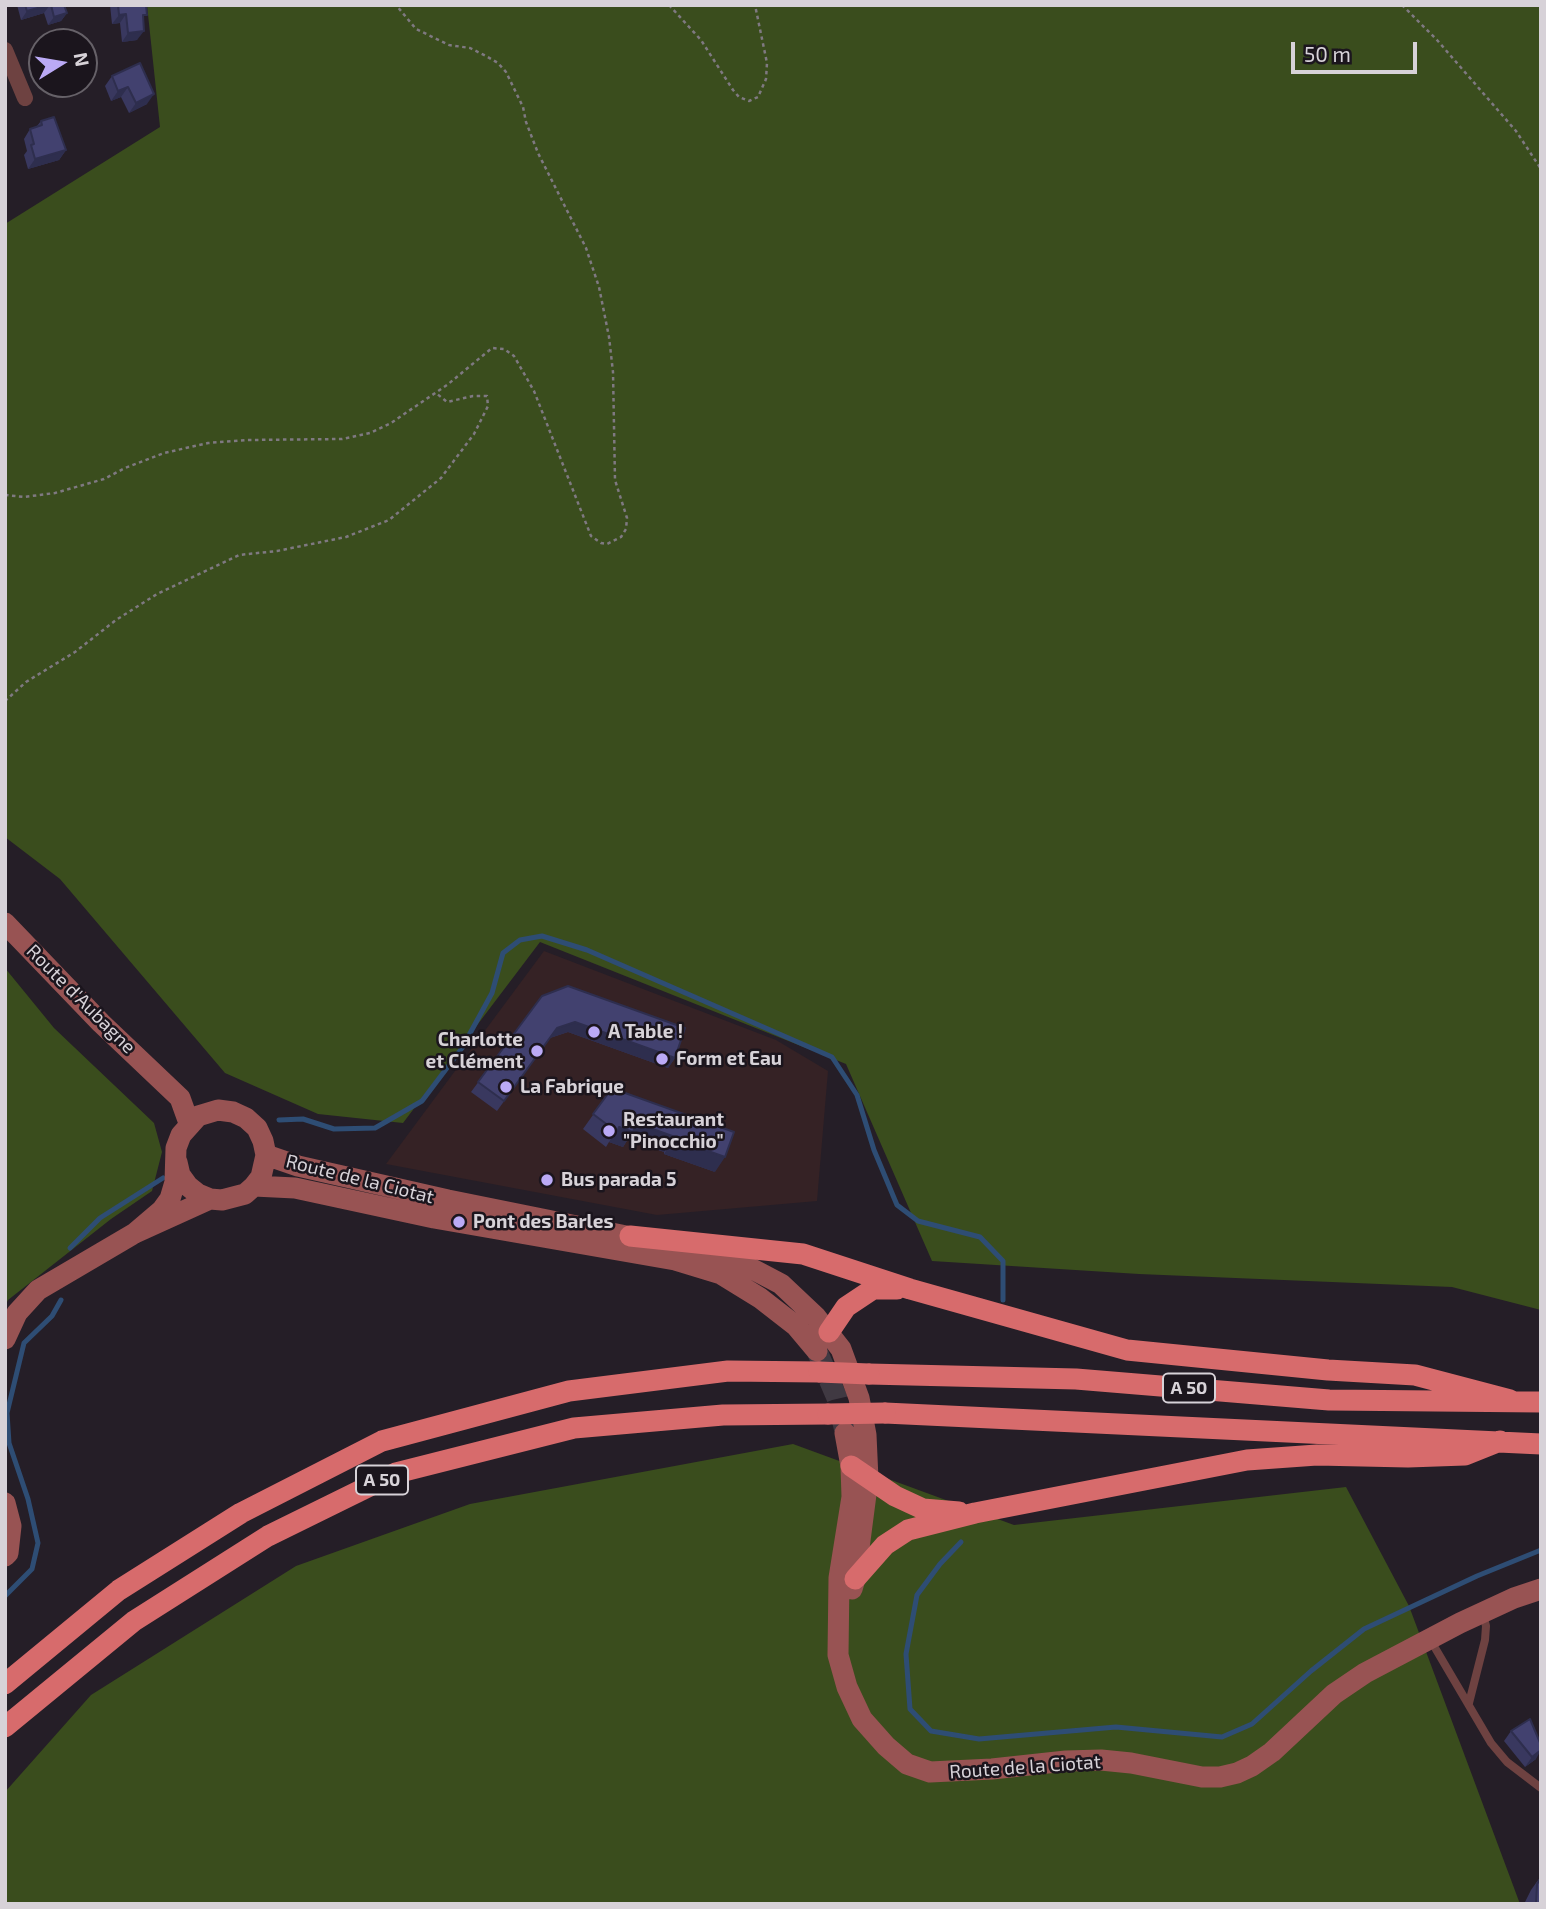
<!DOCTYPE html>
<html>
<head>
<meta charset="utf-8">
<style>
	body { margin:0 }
	#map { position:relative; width:1546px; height:1909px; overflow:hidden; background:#251e27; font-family:"Exo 2",sans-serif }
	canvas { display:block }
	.frame { position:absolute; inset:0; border:7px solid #d7d2d8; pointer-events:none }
	.north { position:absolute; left:28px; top:28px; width:70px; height:70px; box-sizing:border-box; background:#1b151d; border:2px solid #666168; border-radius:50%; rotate:79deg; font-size:19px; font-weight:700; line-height:28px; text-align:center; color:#d7d2d8 }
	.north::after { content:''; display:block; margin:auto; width:24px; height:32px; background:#bbaaf6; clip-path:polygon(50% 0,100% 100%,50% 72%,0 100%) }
	.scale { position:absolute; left:1291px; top:42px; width:126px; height:32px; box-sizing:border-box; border:4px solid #d7d2d8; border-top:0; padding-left:9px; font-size:21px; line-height:24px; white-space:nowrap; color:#d7d2d8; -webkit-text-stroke:5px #1b151d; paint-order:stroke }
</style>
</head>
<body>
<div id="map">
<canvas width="1546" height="1909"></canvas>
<div class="frame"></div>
<div class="north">N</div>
<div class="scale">50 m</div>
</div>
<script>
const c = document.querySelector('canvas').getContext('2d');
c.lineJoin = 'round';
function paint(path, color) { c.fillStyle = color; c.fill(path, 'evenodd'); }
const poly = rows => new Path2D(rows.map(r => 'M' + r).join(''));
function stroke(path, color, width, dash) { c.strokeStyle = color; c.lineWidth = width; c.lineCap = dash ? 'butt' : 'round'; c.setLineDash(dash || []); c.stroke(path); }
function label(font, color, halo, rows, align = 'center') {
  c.font = font + ' "Exo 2",sans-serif'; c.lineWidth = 5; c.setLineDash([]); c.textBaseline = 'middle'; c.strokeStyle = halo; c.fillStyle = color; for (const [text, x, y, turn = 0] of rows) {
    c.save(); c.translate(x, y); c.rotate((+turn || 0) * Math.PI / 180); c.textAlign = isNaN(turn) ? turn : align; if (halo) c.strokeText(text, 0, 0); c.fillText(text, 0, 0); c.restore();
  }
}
paint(poly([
	[544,951,776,1040,828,1071,817,1201,657,1215,386,1164]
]), '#352225');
paint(poly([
	[147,5,1541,5,1541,1310,1452,1287,1139,1274,932,1261,846,1064,540,942,403,1123,318,1114,225,1073,60,879,5,837,5,224,160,127],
	[5,968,54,1028,154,1123,162,1152,152,1191,111,1219,8,1300,5,1306],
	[793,1444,1014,1525,1346,1487,1409,1606,1520,1904,5,1904,5,1792,91,1695,296,1566,470,1504]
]), '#3a4d1d');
stroke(poly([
	[279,1120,303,1119,334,1129,375,1128,422,1101,462,1048,492,993,503,953,520,940,542,936,587,950,832,1057,857,1095,874,1150,897,1205,918,1221,980,1237,1003,1261,1003,1300],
	[70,1248,100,1218,163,1178],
	[961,1542,940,1564,917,1595,906,1654,910,1709,931,1731,979,1739,1116,1727,1222,1737,1252,1724,1311,1671,1364,1629,1477,1576,1541,1550],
	[5,1596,32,1569,38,1543,28,1499,9,1443,7,1413,24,1343,52,1316,61,1300]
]), '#2e4d74', 5);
stroke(poly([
	[817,1351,837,1398,845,1431]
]), '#403942', 21, [21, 10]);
stroke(poly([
	[669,5,701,40,733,90,739,97,749,101,758,97,766,79,767,63,755,5],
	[1402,5,1437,40,1516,131,1541,169],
	[5,495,24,497,55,493,104,479,125,468,164,453,208,443,247,440,342,439,370,433,391,423,447,385,492,348,504,349,514,356,534,391,591,536,601,543,607,544,621,537,626,529,627,518,615,480,613,372,609,337,599,287,586,248,538,153,526,122,523,107,506,72,498,63,486,56,470,48,449,45,416,29,396,5],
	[5,701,26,682,75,652,116,620,157,594,239,555,277,551,346,537,389,520,441,478,474,434,488,406,487,396,473,396,447,402,436,393]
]), '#7f7981', 2.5, [3.5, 3.5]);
stroke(poly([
	[1431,1641,1491,1743,1507,1762,1541,1788],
	[1469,1703,1485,1640,1486,1626,1483,1614]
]), '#6e4241', 8);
stroke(poly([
	[5,50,25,98]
]), '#6e4241', 16);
stroke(poly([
	[5,923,101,1023,180,1098,189,1123],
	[266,1155,298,1166,448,1200,646,1240],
	[254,1186,295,1188,434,1218,675,1260,721,1274,760,1298,796,1326,817,1351],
	[135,1233,162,1210,170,1199,175,1182,176,1148,181,1135,198,1116,218,1110,233,1112,246,1118,257,1128,263,1141,266,1155,261,1177,254,1186,245,1194,222,1200,210,1199,198,1194,188,1186,180,1175,177,1162],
	[685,1249,743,1264,781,1284,816,1317,841,1349,859,1398,866,1435,868,1479,855,1579,852,1589],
	[5,1339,17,1313,38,1290,135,1233,210,1199],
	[845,1433,851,1466,852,1497,839,1578,838,1655,847,1687,862,1719,886,1746,907,1764,930,1772,992,1769,1066,1761,1101,1760,1131,1763,1202,1777,1220,1777,1237,1773,1252,1766,1272,1752,1334,1694,1365,1673,1460,1623,1514,1598,1541,1589],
	[5,1503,11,1526,8,1553,5,1556]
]), '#985353', 21);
stroke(poly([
	[630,1236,803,1254,910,1289,1127,1350,1328,1370,1415,1375,1510,1400],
	[829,1332,846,1307,873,1289,897,1289],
	[869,1374,1076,1379,1329,1400,1541,1402],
	[885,1413,1541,1444],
	[851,1466,895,1496,923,1509,959,1512],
	[855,1579,885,1545,908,1530,975,1513,1247,1460,1317,1455,1408,1457,1465,1455,1500,1441],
	[5,1684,119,1590,241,1513,382,1441,569,1391,728,1371,819,1372],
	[5,1727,134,1621,268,1536,396,1473,574,1428,723,1415,828,1414]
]), '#d76b6c', 21);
stroke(poly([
	[819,1372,869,1374],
	[828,1414,885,1413]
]), '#d76b6c', 21);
paint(poly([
	[17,5,64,5,67,13,61,21,48,25,44,13,21,20],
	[110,5,146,5,137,40,122,42,120,23,112,24],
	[140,63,147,104,129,113,121,97,111,101,105,86,112,76],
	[41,121,66,150,59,160,28,169,24,155,27,151,24,139,30,129,37,126],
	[542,996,675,1058,668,1068,568,1032,550,1038,497,1111,471,1092],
	[614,1089,715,1172,664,1154,664,1152,628,1139,623,1147,609,1142,606,1147,583,1129,610,1091,612,1091],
	[1511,1731,1536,1759,1525,1767,1504,1741],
	[1541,1876,1541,1904,1524,1904,1531,1890]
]), '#39385f');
paint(poly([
	[50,5,44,13,21,20,27,11],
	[67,13,61,21,48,25,54,17],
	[126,14,120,23,112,24,119,15],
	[144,31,137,40,122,42,128,33],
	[128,87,121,97,111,101,118,91],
	[154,94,147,104,129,113,136,103],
	[66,150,59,160,28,169,35,159],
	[575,1022,675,1058,668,1068,568,1032,550,1038,497,1111,557,1028],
	[636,1123,675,1137,664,1152,628,1139,623,1147,609,1142,619,1127],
	[674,1139,725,1157,715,1172,664,1154],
	[1541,1750,1536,1759,1525,1767,1532,1757]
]), '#2e2e4e');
const building = poly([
	[25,5,48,5,27,11,25,5],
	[51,5,64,5,67,13,54,17,51,5],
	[118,5,146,5,147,15,143,15,144,31,128,33,126,14,119,15,118,5],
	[140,63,154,94,136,103,128,87,118,91,112,76,140,63],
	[54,117,66,150,35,159,31,145,34,144,30,129,42,125,41,121,54,117],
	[568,986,685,1028,675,1058,575,1022,557,1028,504,1101,478,1082,542,996,568,986],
	[614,1089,734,1132,725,1157,674,1139,675,1137,636,1123,633,1132,619,1127,617,1132,593,1114,610,1091,613,1092,614,1089],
	[1530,1719,1541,1745,1541,1750,1532,1757,1511,1731,1530,1719],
	[1541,1878,1541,1904,1536,1904,1537,1884,1541,1878]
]);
paint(building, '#42416f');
stroke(building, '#2e2e4e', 2);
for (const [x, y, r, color] of [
	[594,1032,7,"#bbaaf6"],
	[537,1051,7,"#bbaaf6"],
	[662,1059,7,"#bbaaf6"],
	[506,1087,7,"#bbaaf6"],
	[609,1131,7,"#bbaaf6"],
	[547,1180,7,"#bbaaf6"],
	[459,1222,7,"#bbaaf6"]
]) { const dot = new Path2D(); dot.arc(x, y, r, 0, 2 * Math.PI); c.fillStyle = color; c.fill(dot); stroke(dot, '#1b151d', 2.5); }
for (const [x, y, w] of [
	[1189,1388,52],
	[382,1480,52]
]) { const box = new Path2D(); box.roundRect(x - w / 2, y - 14.5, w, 29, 5); c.fillStyle = '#1b151d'; c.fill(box); stroke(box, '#d7d2d8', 2); }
label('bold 18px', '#d7d2d8', null, [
	["A 50",1189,1388],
	["A 50",382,1480]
]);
label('19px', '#d7d2d8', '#1b151d', [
	["Route d'Aubagne",81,999,45],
	["Route de la Ciotat",360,1179,14],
	["Route de la Ciotat",1025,1767,-4]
]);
label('bold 19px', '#d7d2d8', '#1b151d', [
	["A Table !",608,1032],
	["Charlotte",523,1040,"right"],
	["et Clément",523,1062,"right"],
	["Form et Eau",676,1059],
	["La Fabrique",520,1087],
	["Restaurant",623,1120],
	["\"Pinocchio\"",623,1142],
	["Bus parada 5",561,1180],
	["Pont des Barles",473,1222]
], 'left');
</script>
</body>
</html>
